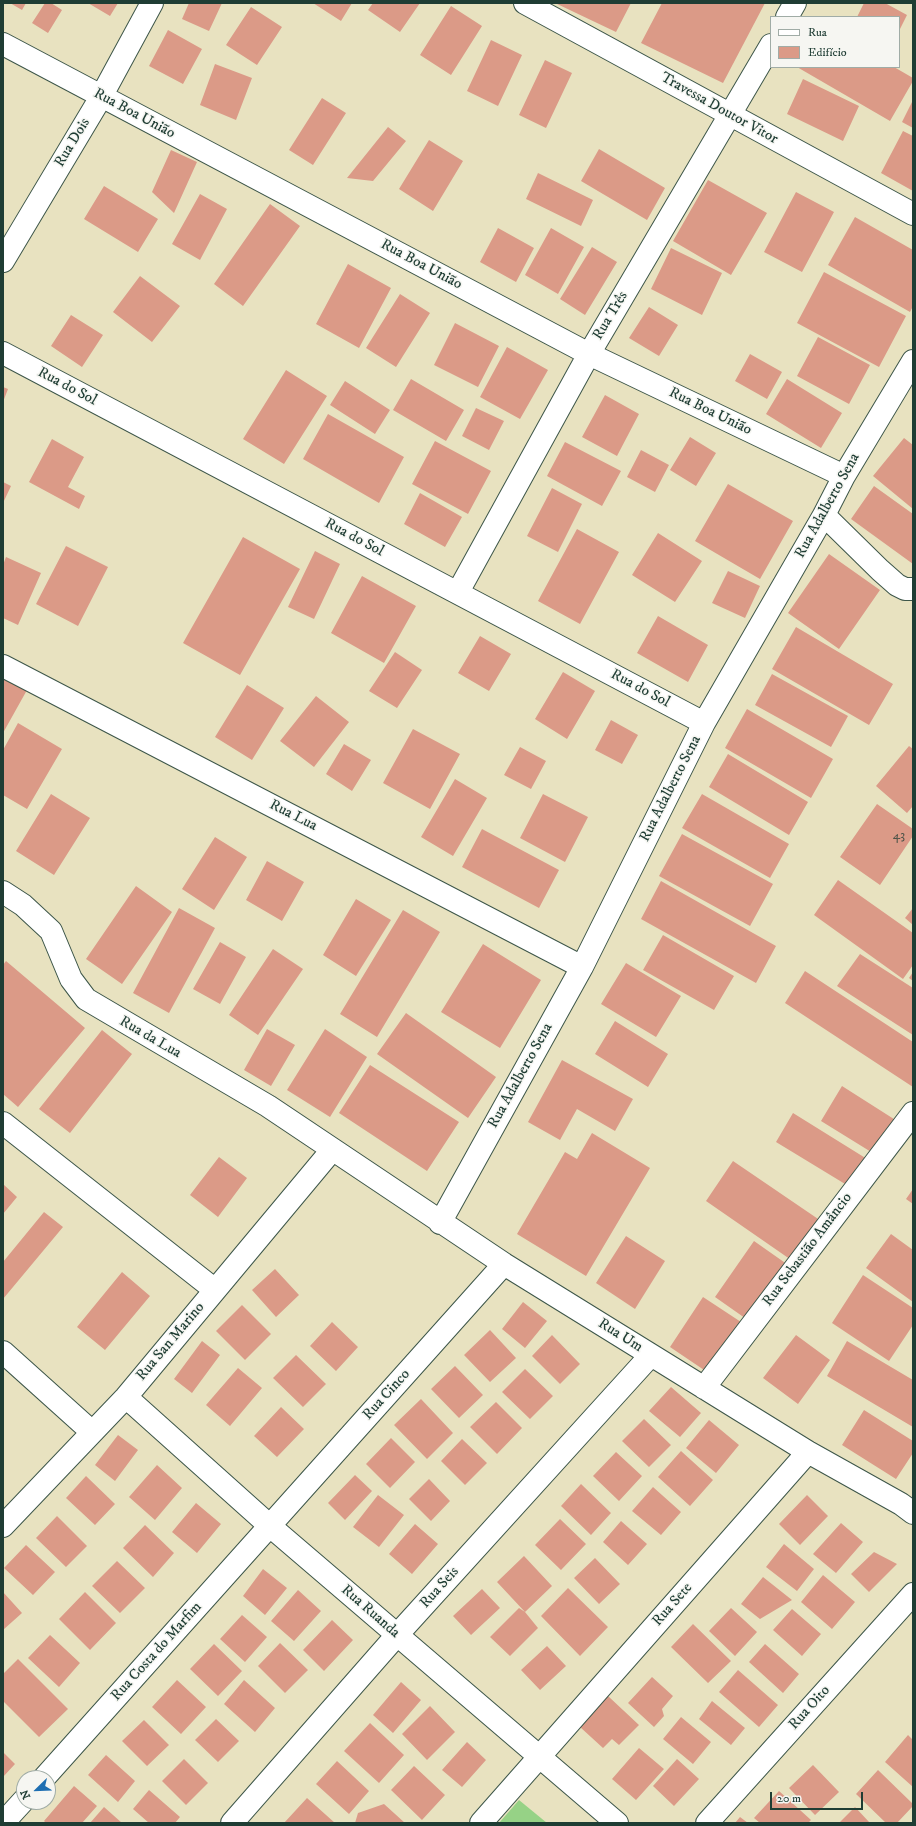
<!DOCTYPE html>
<html>
<head>
<meta charset="utf-8">
<style>
	body { margin:0 }
	#map { position:relative; width:916px; height:1826px; overflow:hidden; background:#e8e2c0; font-family:"IM FELL DW Pica",serif }
	canvas { display:block }
	.frame { position:absolute; inset:0; border:4px solid #1f3d34; pointer-events:none }
	.legend { position:absolute; left:770px; top:16px; width:130px; height:52px; box-sizing:border-box; background:#f6f6f2; border:1px solid #a0aca6; margin:0; padding:5px 7px; list-style:none; font-size:12px; color:#1f3d34 }
	.legend li { display:flex; align-items:center; gap:8px; height:20px }
	.legend b { width:20px; border:1px solid #a0aca6 }
	.north { position:absolute; left:16px; top:1770px; width:40px; height:40px; box-sizing:border-box; background:#f6f6f2; border:1px solid #a0aca6; border-radius:50%; rotate:247deg; font-size:11px; font-weight:700; line-height:16px; text-align:center; color:#1f3d34 }
	.north::after { content:''; display:block; margin:auto; width:14px; height:18px; background:#1f6fb2; clip-path:polygon(50% 0,100% 100%,50% 72%,0 100%) }
	.scale { position:absolute; left:770px; top:1792px; width:93px; height:18px; box-sizing:border-box; border:2px solid #1f3d34; border-top:0; padding-left:5px; font-size:12px; line-height:14px; white-space:nowrap; color:#1f3d34; -webkit-text-stroke:3px #f6f6f2; paint-order:stroke }
</style>
</head>
<body>
<div id="map">
<canvas width="916" height="1826"></canvas>
<div class="frame"></div>
<ul class="legend">
<li><b style="height:5px;background:#fff"></b>Rua</li>
<li><b style="height:11px;background:#db9a87"></b>Edifício</li>
</ul>
<div class="north">N</div>
<div class="scale">20 m</div>
</div>
<script>
const c = document.querySelector('canvas').getContext('2d');
c.lineJoin = 'round';
function paint(path, color) { c.fillStyle = color; c.fill(path, 'evenodd'); }
const poly = rows => new Path2D(rows.map(r => 'M' + r).join(''));
function stroke(path, color, width, dash) { c.strokeStyle = color; c.lineWidth = width; c.lineCap = dash ? 'butt' : 'round'; c.setLineDash(dash || []); c.stroke(path); }
function label(font, color, halo, rows, align = 'center') {
  c.font = font + ' "IM FELL DW Pica",serif'; c.lineWidth = 3; c.setLineDash([]); c.textBaseline = 'middle'; c.strokeStyle = halo; c.fillStyle = color; for (const [text, x, y, turn = 0] of rows) {
    c.save(); c.translate(x, y); c.rotate((+turn || 0) * Math.PI / 180); c.textAlign = isNaN(turn) ? turn : align; if (halo) c.strokeText(text, 0, 0); c.fillText(text, 0, 0); c.restore();
  }
}
paint(poly([
	[519,1800,547,1823,499,1823]
]), '#96d286');
paint(poly([
	[10,3,26,3,22,10],
	[45,3,51,3,62,10,48,33,32,23],
	[88,3,118,3,110,16],
	[189,3,222,3,209,31,182,19],
	[313,3,352,3,341,21],
	[373,3,420,3,400,32,368,10],
	[555,3,631,3,616,32],
	[662,3,765,3,723,83,641,43],
	[864,3,885,3,907,15,899,31,899,17,857,17],
	[451,6,482,26,451,75,420,55],
	[251,7,282,27,257,65,226,45],
	[168,30,202,49,183,84,149,66],
	[491,40,522,55,498,106,467,91],
	[545,60,572,73,546,128,519,115],
	[215,64,252,78,236,120,200,105],
	[797,67,894,67,913,78,913,81,890,121],
	[803,79,859,106,843,141,787,114],
	[322,98,346,113,313,165,289,150],
	[913,100,913,128,902,122],
	[388,127,406,141,373,181,347,178],
	[903,131,913,136,913,191,881,173],
	[429,140,463,161,433,211,399,189],
	[599,149,665,188,647,220,581,181],
	[171,150,197,162,174,213,152,192],
	[538,173,593,200,581,226,526,199],
	[708,180,767,213,731,275,673,241],
	[104,186,158,219,138,252,84,219],
	[796,192,834,212,802,272,764,252],
	[200,194,227,209,200,260,172,244],
	[270,204,300,226,243,306,214,284],
	[855,217,913,250,913,306,910,312,828,265],
	[498,228,534,248,516,282,480,262],
	[551,228,584,247,558,294,525,275],
	[592,247,617,262,585,315,560,299],
	[671,248,722,273,702,315,651,289],
	[348,264,391,288,359,348,316,324],
	[824,272,906,316,879,367,797,323],
	[140,276,180,306,152,342,113,312],
	[400,294,430,313,396,367,366,348],
	[649,307,678,325,659,356,629,338],
	[71,315,103,335,82,367,51,346],
	[455,323,499,346,478,387,434,365],
	[818,337,870,365,849,404,797,376],
	[507,347,548,370,520,419,480,397],
	[750,354,782,372,767,399,735,381],
	[286,370,327,396,284,464,243,439],
	[411,379,464,410,446,441,393,410],
	[787,379,842,413,821,448,766,414],
	[345,381,390,410,375,434,330,405],
	[3,387,8,389,3,402],
	[605,395,639,414,617,456,582,437],
	[476,408,504,421,489,450,462,436],
	[328,414,404,457,379,503,303,459],
	[690,437,716,453,696,486,670,470],
	[904,438,913,445,913,509,873,476],
	[52,439,84,457,68,487,85,496,79,509,29,482],
	[435,441,491,471,468,514,412,484],
	[565,442,621,471,602,506,547,476],
	[641,450,669,465,655,492,627,477],
	[3,482,11,486,3,503],
	[728,484,793,521,760,579,695,541],
	[874,486,913,514,913,564,851,519],
	[552,488,582,504,558,552,527,536],
	[420,493,462,517,445,547,404,524],
	[577,529,619,552,580,624,538,601],
	[658,533,702,561,675,602,632,575],
	[243,537,300,569,240,675,183,643],
	[66,546,108,567,78,626,36,604],
	[315,551,340,564,314,619,288,607],
	[829,554,880,590,839,649,788,613],
	[6,557,41,573,18,625,3,618,3,565],
	[728,571,760,586,745,618,712,603],
	[362,576,416,606,384,663,331,633],
	[658,616,708,645,688,682,637,653],
	[796,627,893,684,869,725,772,669],
	[480,636,511,654,489,691,458,673],
	[395,652,422,670,397,708,369,691],
	[563,672,595,691,567,739,535,719],
	[772,674,848,716,831,747,755,705],
	[3,676,27,690,3,733],
	[247,685,284,708,252,760,215,737],
	[316,696,349,722,314,767,280,741],
	[747,709,833,759,811,798,725,748],
	[611,720,638,735,622,764,595,750],
	[18,723,62,749,27,809,3,795,3,750],
	[413,729,460,754,430,809,383,783],
	[344,744,371,760,352,791,326,774],
	[909,746,913,749,913,806,907,813,876,786],
	[520,747,546,761,531,789,504,775],
	[728,754,808,802,789,835,709,787],
	[455,779,487,798,453,856,421,837],
	[51,794,90,818,54,875,16,851],
	[543,794,588,817,565,862,520,838],
	[702,794,789,844,770,878,682,828],
	[877,804,913,829,913,836,880,885,840,857],
	[482,829,559,870,539,908,462,867],
	[682,834,773,884,750,926,659,876],
	[215,837,247,857,214,910,182,889],
	[267,861,304,882,282,921,246,900],
	[838,880,913,933,913,965,903,979,814,915],
	[661,881,776,946,756,983,641,919],
	[136,886,172,912,122,984,86,959],
	[356,899,391,920,356,976,323,955],
	[179,908,215,928,169,1013,133,993],
	[913,908,913,925,905,918],
	[403,910,440,932,377,1037,340,1014],
	[663,935,734,976,714,1010,643,970],
	[220,942,246,957,220,1004,193,989],
	[483,944,541,980,500,1048,441,1012],
	[273,949,303,969,258,1035,229,1015],
	[860,954,913,988,913,1035,837,986],
	[6,961,85,1028,18,1107,3,1094,3,965],
	[626,963,681,996,656,1037,601,1004],
	[805,971,913,1042,913,1087,785,1003],
	[913,972,913,981,909,978],
	[406,1013,496,1077,468,1118,377,1054],
	[615,1021,668,1054,648,1087,595,1054],
	[267,1029,295,1045,271,1086,244,1070],
	[325,1029,367,1057,330,1117,287,1090],
	[102,1030,132,1054,70,1133,39,1109],
	[562,1060,633,1099,615,1131,577,1109,560,1140,528,1122],
	[370,1065,459,1122,427,1171,339,1113],
	[842,1086,897,1121,876,1155,821,1121],
	[793,1113,867,1159,850,1187,776,1142],
	[592,1133,650,1168,586,1276,517,1234,565,1152,577,1159],
	[219,1157,247,1178,218,1217,190,1195],
	[733,1161,824,1223,797,1264,706,1201],
	[3,1184,17,1197,3,1214],
	[913,1189,913,1204,906,1199],
	[44,1212,63,1227,3,1299,3,1262],
	[891,1234,913,1250,913,1302,866,1268],
	[626,1236,665,1261,635,1309,596,1283],
	[754,1241,791,1267,752,1323,715,1297],
	[275,1269,299,1295,276,1317,252,1290],
	[122,1272,150,1296,105,1350,77,1327],
	[863,1275,913,1308,913,1325,889,1361,832,1323],
	[703,1297,741,1322,707,1372,670,1347],
	[523,1302,547,1321,525,1348,502,1329],
	[242,1305,271,1334,245,1360,216,1331],
	[332,1322,358,1347,336,1371,310,1346],
	[490,1330,516,1358,490,1382,464,1355],
	[552,1335,580,1364,560,1384,532,1356],
	[796,1335,830,1360,798,1404,763,1378],
	[202,1341,220,1355,192,1393,174,1379],
	[847,1341,913,1380,913,1427,827,1376],
	[296,1355,326,1384,303,1407,273,1378],
	[455,1366,483,1395,459,1418,431,1389],
	[238,1368,262,1388,230,1426,206,1405],
	[525,1369,553,1396,530,1419,502,1392],
	[671,1387,701,1413,680,1437,649,1411],
	[421,1399,453,1433,427,1459,394,1425],
	[496,1402,522,1428,497,1454,470,1427],
	[281,1407,304,1429,277,1457,254,1436],
	[864,1410,913,1441,913,1453,896,1479,842,1445],
	[644,1419,671,1445,649,1467,622,1441],
	[709,1420,739,1445,716,1473,686,1448],
	[118,1435,138,1450,115,1481,95,1465],
	[391,1438,415,1462,390,1488,366,1464],
	[462,1439,487,1463,465,1485,441,1461],
	[681,1451,713,1480,690,1506,658,1477],
	[616,1452,642,1476,619,1501,593,1476],
	[157,1465,182,1488,155,1520,129,1497],
	[355,1475,372,1491,345,1520,328,1503],
	[86,1476,115,1504,95,1525,66,1498],
	[429,1479,450,1501,431,1521,409,1499],
	[581,1484,611,1513,591,1535,561,1506],
	[653,1487,681,1512,661,1535,632,1511],
	[378,1495,404,1515,379,1547,353,1527],
	[807,1495,828,1516,800,1545,779,1524],
	[196,1503,221,1524,197,1553,172,1532],
	[57,1516,87,1546,66,1567,36,1538],
	[560,1519,586,1544,561,1570,535,1545],
	[621,1521,647,1544,628,1565,603,1542],
	[841,1523,863,1542,836,1573,813,1554],
	[415,1524,438,1544,412,1574,389,1554],
	[145,1525,174,1553,153,1577,123,1548],
	[784,1544,814,1569,797,1591,766,1567],
	[26,1545,55,1572,33,1595,4,1568],
	[874,1552,897,1564,869,1592,851,1574],
	[524,1556,552,1586,525,1612,497,1582],
	[595,1558,620,1584,599,1604,574,1578],
	[117,1561,145,1588,120,1613,92,1586],
	[263,1569,287,1588,265,1615,243,1596],
	[823,1575,855,1602,832,1629,801,1602],
	[763,1577,792,1600,760,1619,741,1604],
	[568,1588,608,1627,580,1656,541,1616],
	[482,1589,500,1608,471,1635,453,1616],
	[298,1590,321,1611,294,1641,271,1621],
	[3,1592,22,1613,3,1630],
	[85,1592,116,1623,90,1650,59,1619],
	[519,1608,525,1612,538,1628,510,1656,490,1637],
	[731,1608,757,1632,735,1656,709,1631],
	[792,1609,821,1634,802,1656,773,1630],
	[242,1615,267,1637,245,1662,220,1639],
	[332,1620,353,1640,324,1671,303,1650],
	[693,1624,731,1661,708,1683,671,1647],
	[50,1635,80,1663,59,1687,28,1658],
	[280,1643,308,1670,285,1693,258,1666],
	[214,1644,242,1671,218,1696,190,1669],
	[765,1644,799,1674,783,1693,749,1662],
	[547,1646,566,1666,540,1690,521,1670],
	[18,1659,68,1709,39,1737,3,1701,3,1674],
	[738,1670,778,1705,759,1727,719,1692],
	[652,1677,673,1696,662,1709,664,1716,654,1727,628,1703],
	[177,1680,206,1707,181,1734,152,1707],
	[244,1680,275,1708,255,1732,224,1704],
	[401,1682,421,1700,393,1733,373,1715],
	[608,1696,639,1725,619,1745,612,1739,603,1748,580,1727],
	[712,1701,745,1728,731,1745,699,1719],
	[430,1706,455,1732,427,1760,402,1734],
	[681,1717,711,1742,693,1764,663,1739],
	[216,1719,239,1741,218,1762,195,1740],
	[144,1720,169,1745,147,1766,122,1741],
	[370,1723,404,1755,379,1783,344,1751],
	[908,1735,913,1740,913,1787,885,1762],
	[467,1742,486,1760,462,1787,442,1770],
	[639,1748,664,1769,636,1800,612,1779],
	[3,1752,15,1764,3,1777],
	[106,1755,135,1781,118,1802,88,1775],
	[184,1759,208,1783,186,1805,162,1781],
	[677,1759,699,1779,674,1806,653,1786],
	[337,1761,369,1791,349,1814,316,1784],
	[813,1765,839,1792,815,1815,789,1788],
	[414,1766,445,1795,422,1820,391,1790],
	[878,1770,913,1804,913,1806,897,1823,886,1823,856,1794],
	[74,1786,97,1806,82,1823,46,1823,44,1821],
	[149,1790,180,1817,175,1823,149,1823,133,1809],
	[779,1791,811,1820,808,1823,760,1823,754,1818],
	[307,1798,335,1823,284,1823],
	[384,1804,405,1823,355,1823,358,1813],
	[104,1807,122,1823,90,1823],
	[855,1807,870,1823,839,1823],
	[740,1817,748,1823,735,1823]
]), '#db9a87');
const street = poly([
	[525,3,913,214],
	[787,17,795,3],
	[3,44,589,354,844,476],
	[3,261,101,97,152,3],
	[3,353,704,723],
	[824,515,880,570,897,585,905,589,913,589],
	[458,592,589,354,771,45],
	[3,666,582,967],
	[3,892,23,905,51,931,71,979,86,999,268,1106,504,1264,808,1452,901,1504,913,1513],
	[3,1123,215,1290],
	[440,1223,582,967,704,723,824,515,844,476,913,361],
	[3,1352,92,1432],
	[704,1388,913,1113],
	[126,1397,270,1526,617,1823],
	[3,1526,126,1397,332,1150],
	[44,1778,504,1264],
	[3,1823,24,1800],
	[232,1823,397,1635,651,1355],
	[481,1823,808,1452],
	[707,1823,913,1594]
]);
stroke(street, '#3d5649', 24);
stroke(street, '#fff', 22);
label('13px', '#4e5449', null, [
	["43",899,836]
]);
label('15px', '#1f3d34', '#f6f6f2', [
	["Travessa Doutor Vitor",719,109,29],
	["Rua Boa União",134,114,28],
	["Rua Dois",73,143,-59],
	["Rua Boa União",421,265,28],
	["Rua Três",611,316,-59],
	["Rua do Sol",67,387,28],
	["Rua Boa União",710,412,26],
	["Rua Adalberto Sena",828,506,-61],
	["Rua do Sol",354,538,28],
	["Rua do Sol",640,689,28],
	["Rua Adalberto Sena",671,789,-63],
	["Rua Lua",293,816,27],
	["Rua da Lua",150,1038,30],
	["Rua Adalberto Sena",521,1076,-61],
	["Rua Sebastião Amâncio",808,1250,-53],
	["Rua Um",620,1336,32],
	["Rua San Marino",171,1342,-50],
	["Rua Cinco",387,1395,-48],
	["Rua Seis",440,1588,-48],
	["Rua Sete",673,1605,-49],
	["Rua Ruanda",370,1612,41],
	["Rua Costa do Marfim",157,1652,-48],
	["Rua Oito",810,1708,-48]
]);
</script>
</body>
</html>
